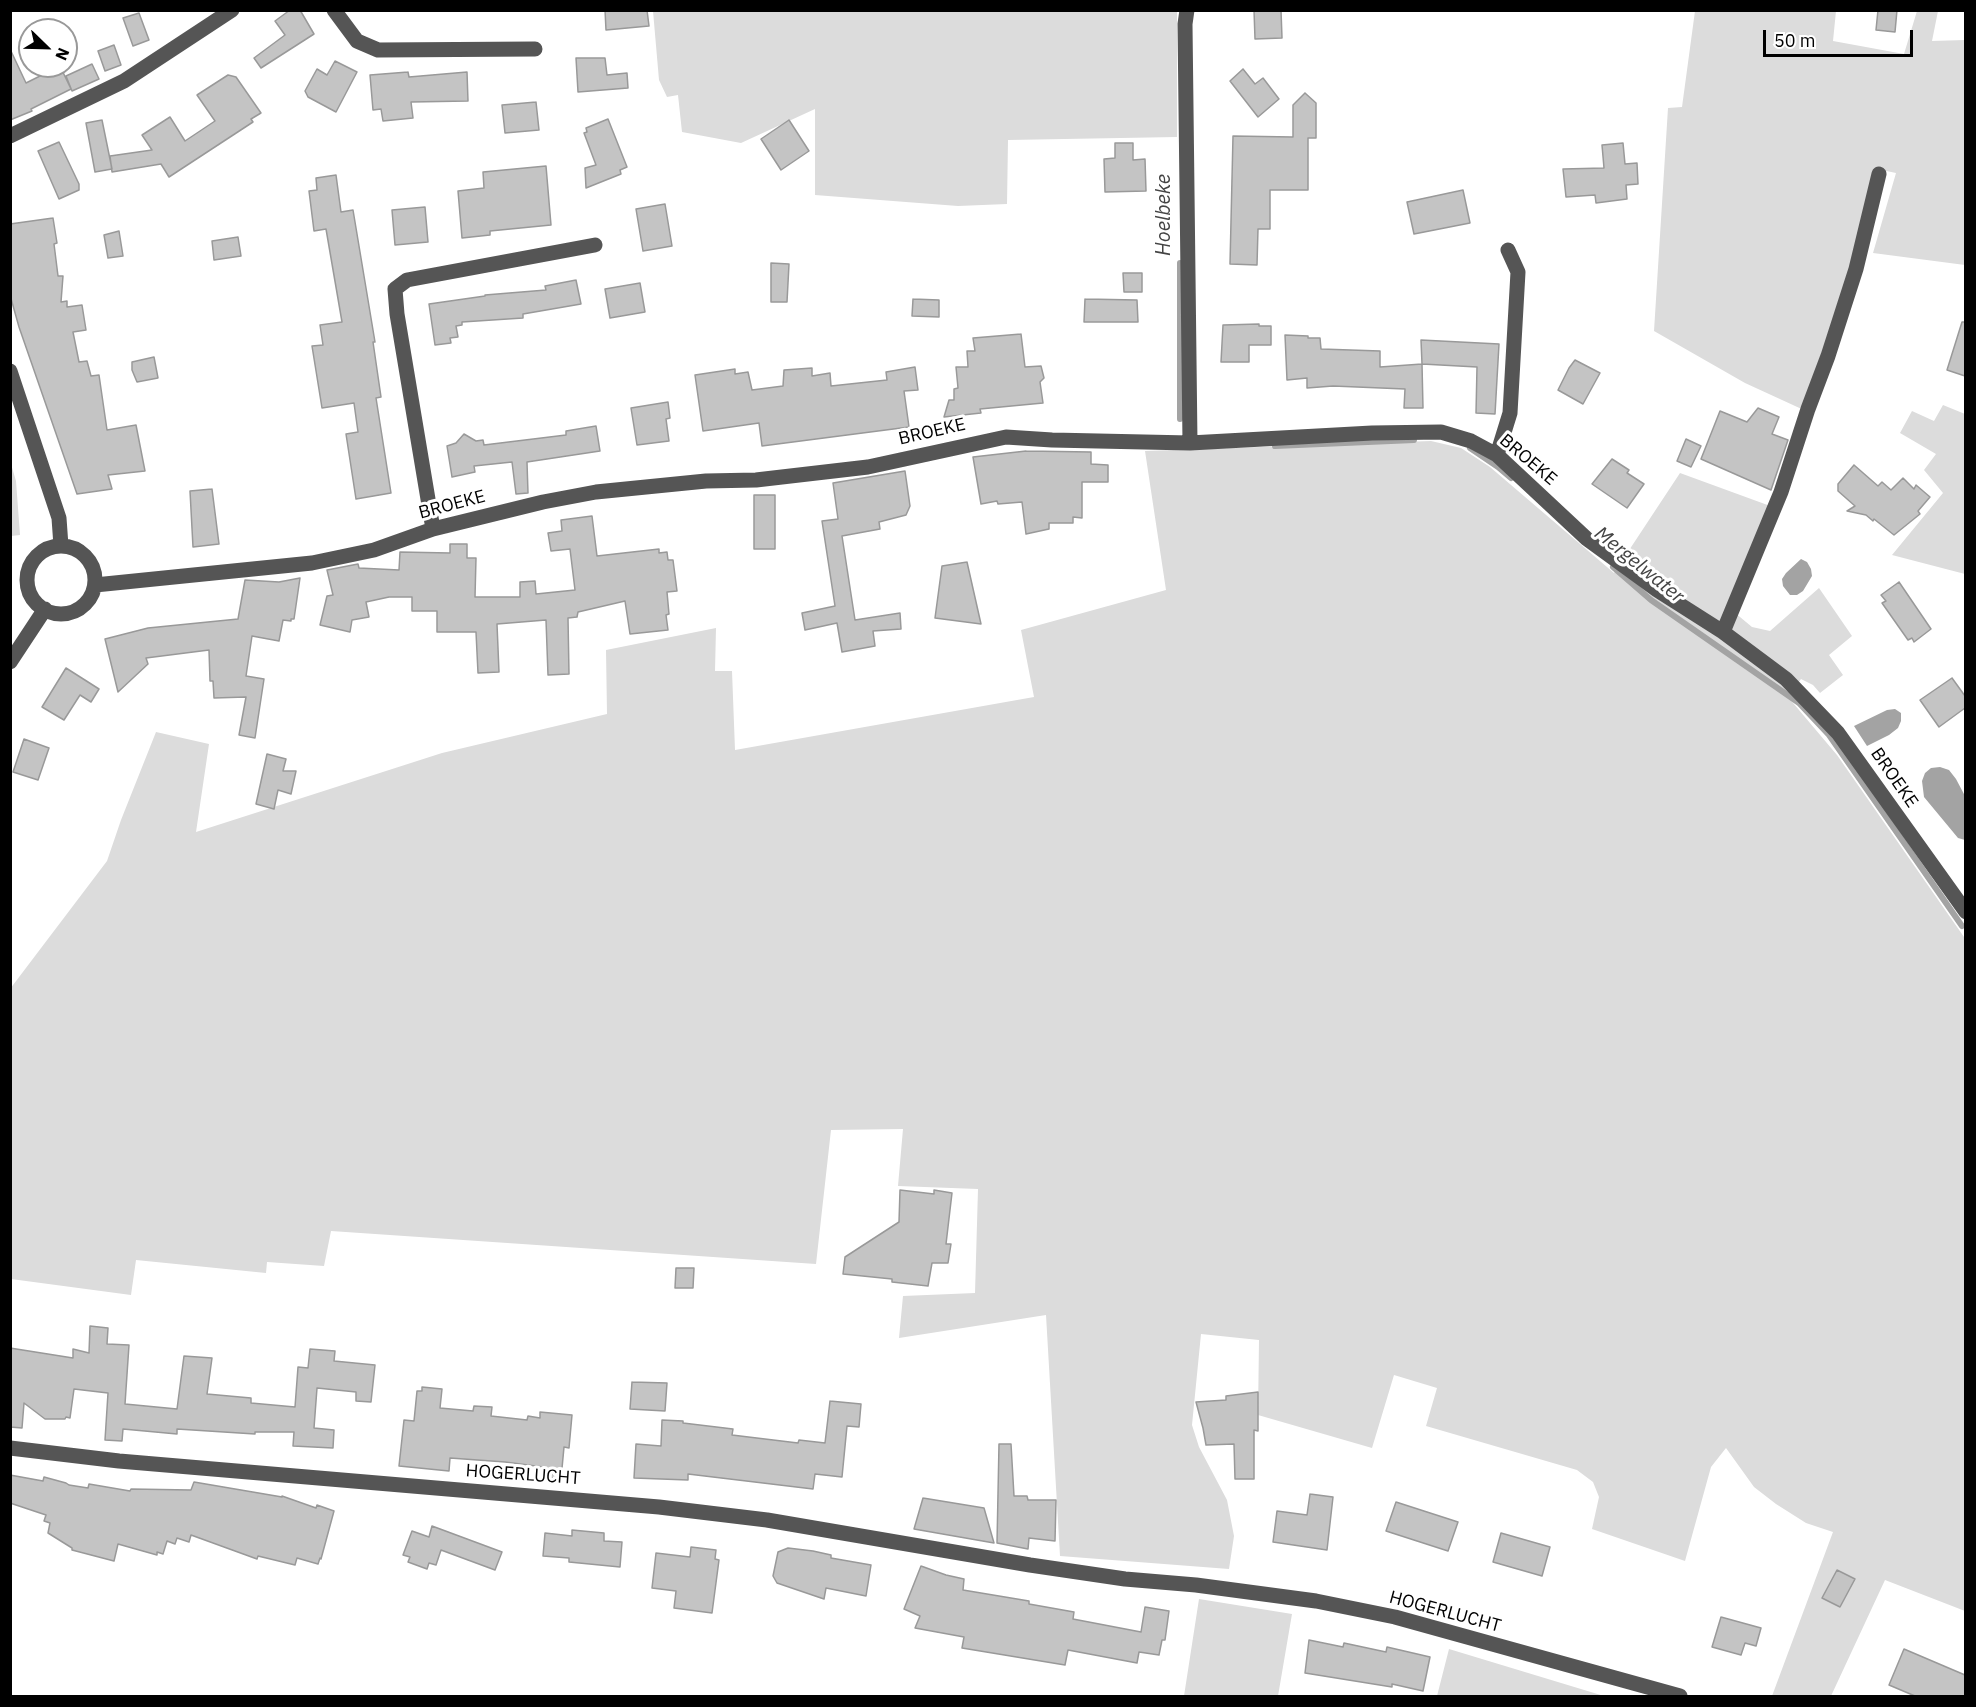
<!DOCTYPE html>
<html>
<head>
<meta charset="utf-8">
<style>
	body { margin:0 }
	#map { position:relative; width:1976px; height:1707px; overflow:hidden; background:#fff; font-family:"IBM Plex Sans",sans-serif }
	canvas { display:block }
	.frame { position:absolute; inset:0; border:12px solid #000; pointer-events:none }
	.north { position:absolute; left:18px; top:18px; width:60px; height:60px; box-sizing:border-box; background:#fff; border:2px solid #999; border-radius:50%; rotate:113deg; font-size:16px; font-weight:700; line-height:24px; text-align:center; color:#000 }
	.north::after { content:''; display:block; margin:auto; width:21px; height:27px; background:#000; clip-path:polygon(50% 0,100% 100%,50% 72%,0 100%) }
	.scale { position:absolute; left:1763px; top:30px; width:150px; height:27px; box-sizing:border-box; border:3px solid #000; border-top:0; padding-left:8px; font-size:18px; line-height:21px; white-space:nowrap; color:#000; -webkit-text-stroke:4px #fff; paint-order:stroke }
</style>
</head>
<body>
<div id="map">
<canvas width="1976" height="1707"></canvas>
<div class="frame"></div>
<div class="north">N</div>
<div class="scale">50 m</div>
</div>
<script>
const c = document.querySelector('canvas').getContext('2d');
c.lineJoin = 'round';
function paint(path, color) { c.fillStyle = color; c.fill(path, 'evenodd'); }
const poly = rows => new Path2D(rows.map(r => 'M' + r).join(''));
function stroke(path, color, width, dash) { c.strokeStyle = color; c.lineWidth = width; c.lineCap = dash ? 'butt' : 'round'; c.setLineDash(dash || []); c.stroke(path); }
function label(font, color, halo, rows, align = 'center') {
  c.font = font + ' "IBM Plex Sans",sans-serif'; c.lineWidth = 6; c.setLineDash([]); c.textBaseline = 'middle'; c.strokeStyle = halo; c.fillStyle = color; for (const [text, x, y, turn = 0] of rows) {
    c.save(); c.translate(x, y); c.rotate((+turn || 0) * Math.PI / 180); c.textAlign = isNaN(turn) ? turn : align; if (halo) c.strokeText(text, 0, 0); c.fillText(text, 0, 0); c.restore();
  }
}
paint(poly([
	[653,11,1177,11,1177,137,1008,140,1007,204,958,206,815,195,815,109,741,143,682,132,678,95,667,97,659,80],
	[1695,11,1836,11,1833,41,1904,54,1917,11,1938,11,1932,41,1965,40,1965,265,1873,253,1896,173,1877,169,1862,227,1806,411,1745,383,1654,331,1668,108,1682,107],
	[1943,405,1965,414,1965,574,1892,555,1943,493,1924,470,1936,454,1900,433,1912,411,1934,421],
	[1431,441,1461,448,1490,467,1614,573,1680,473,1773,507,1728,607,1752,627,1770,631,1819,588,1852,636,1829,655,1843,675,1820,693,1813,685,1801,679,1788,697,1837,755,1964,937,1965,937,1965,1611,1885,1580,1831,1696,1772,1696,1833,1532,1806,1523,1776,1504,1754,1487,1726,1448,1711,1467,1685,1561,1592,1529,1599,1497,1593,1482,1577,1470,1426,1426,1437,1388,1394,1375,1372,1448,1258,1415,1259,1340,1201,1334,1192,1425,1199,1447,1227,1500,1234,1536,1229,1569,1060,1556,1046,1315,899,1338,903,1296,975,1293,978,1189,898,1186,903,1129,831,1130,816,1264,331,1231,324,1266,267,1262,266,1273,136,1260,131,1295,11,1279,10,989,107,861,121,820,156,732,209,744,196,832,442,753,607,714,606,650,716,628,715,671,732,671,735,750,1034,697,1021,630,1166,590,1145,451],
	[11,464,16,481,20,535,11,536],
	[1199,1599,1292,1614,1278,1696,1184,1696],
	[1449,1649,1604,1696,1437,1696]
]), '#dcdcdc');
paint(poly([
	[1801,559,1807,562,1811,569,1812,576,1803,591,1797,595,1790,595,1783,586,1782,579,1786,573],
	[1895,709,1901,713,1901,721,1898,728,1889,735,1867,746,1854,726,1887,710],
	[1940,767,1949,770,1956,779,1965,796,1965,840,1958,838,1924,797,1922,781,1925,773,1931,768]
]), '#a3a3a3');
stroke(poly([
	[1180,263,1180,419],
	[1275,446,1414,440],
	[1470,448,1498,467,1511,478],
	[1613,567,1651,600,1799,703,1829,735,1962,926]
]), '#a3a3a3', 6);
const building = poly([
	[290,10,300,10,314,34,261,68,254,58,285,35,275,21,290,10],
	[605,10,647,10,649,26,606,30,605,10],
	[1254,10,1281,10,1282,38,1255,39,1254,10],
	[1878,10,1897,10,1895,32,1876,30,1878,10],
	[139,13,149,40,133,46,123,18,139,13],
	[114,45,121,65,105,71,98,51,114,45],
	[10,49,26,83,60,66,71,89,31,109,32,111,10,120,10,49],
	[576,58,605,58,607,75,627,73,628,88,578,92,576,58],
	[335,61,357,72,336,112,308,97,305,91,317,69,327,75,335,61],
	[92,64,99,79,72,91,66,76,92,64],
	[1243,69,1255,84,1263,78,1279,99,1258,117,1230,81,1243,69],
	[408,72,409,77,467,72,468,101,411,102,413,118,383,121,381,109,373,110,370,75,408,72],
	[228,75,236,77,261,113,251,119,253,122,169,177,161,164,112,172,110,156,152,150,142,135,170,117,185,141,215,121,197,95,228,75],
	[1305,93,1316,103,1316,138,1308,138,1308,190,1270,190,1270,229,1258,229,1257,265,1230,264,1233,136,1293,137,1293,105,1305,93],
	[536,102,539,130,505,133,502,105,536,102],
	[608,119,627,167,620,170,621,174,586,188,585,168,596,165,584,133,587,132,586,128,608,119],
	[102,120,112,169,95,172,86,123,102,120],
	[789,120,809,151,781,170,761,139,789,120],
	[59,142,79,184,79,190,59,199,38,151,59,142],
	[1115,143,1133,143,1133,160,1145,159,1146,191,1105,192,1104,159,1115,158,1115,143],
	[1623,143,1625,164,1637,163,1638,184,1626,185,1627,199,1596,203,1595,195,1566,197,1563,169,1604,168,1602,145,1623,143],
	[546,166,551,225,490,231,490,235,462,238,458,191,484,188,483,172,546,166],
	[336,175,341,212,353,210,375,342,373,342,381,397,376,398,391,493,356,499,346,434,358,432,354,403,322,408,312,346,323,345,320,325,342,322,326,229,314,231,309,191,317,190,316,178,336,175],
	[1463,190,1470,223,1414,234,1407,202,1463,190],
	[665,204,672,246,643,251,636,209,665,204],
	[425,207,428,242,395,245,392,210,425,207],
	[53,218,57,243,54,244,58,276,63,276,61,302,67,301,67,307,82,305,86,330,73,332,79,362,87,361,91,376,99,375,107,430,136,425,145,471,108,475,112,489,77,494,19,327,10,295,10,224,53,218],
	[119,231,123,256,108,258,104,235,119,231],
	[238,237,241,256,214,260,212,241,238,237],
	[771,263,789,264,787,302,771,302,771,263],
	[1123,273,1142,273,1142,292,1124,292,1123,273],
	[576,280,581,304,523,314,523,318,462,322,462,325,456,326,458,337,450,338,451,343,435,345,429,304,485,296,485,295,546,290,545,286,576,280],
	[640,283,645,312,610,318,605,289,640,283],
	[913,299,939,300,939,317,912,316,913,299],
	[1085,299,1137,300,1138,322,1084,322,1085,299],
	[1962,322,1965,322,1965,376,1947,370,1962,322],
	[1259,324,1259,326,1271,326,1271,345,1249,345,1249,362,1221,362,1223,325,1259,324],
	[1021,334,1025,367,1041,366,1044,378,1040,382,1043,403,980,409,981,413,944,417,949,400,954,400,954,389,958,388,956,367,968,367,967,351,975,351,973,338,1021,334],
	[1285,335,1308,336,1308,338,1320,338,1321,349,1380,351,1380,367,1422,364,1423,408,1404,408,1405,389,1333,386,1307,388,1307,378,1287,380,1285,335],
	[1421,340,1499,344,1495,414,1476,413,1477,367,1422,364,1421,340],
	[154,357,158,378,137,382,132,370,132,362,154,357],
	[1575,360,1600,373,1583,404,1558,390,1569,368,1575,360],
	[915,367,918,390,904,391,909,427,762,446,759,423,703,431,695,375,735,369,735,374,748,372,752,390,783,386,784,370,812,368,812,376,830,373,831,386,887,380,886,372,915,367],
	[668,402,670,418,666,419,669,441,637,445,631,408,668,402],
	[1758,408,1779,417,1772,434,1788,440,1771,490,1701,459,1720,411,1747,422,1758,408],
	[596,426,600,451,527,462,528,493,516,494,512,462,474,466,475,472,452,477,447,446,456,443,464,434,476,441,483,440,484,445,566,435,566,431,596,426],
	[1686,439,1701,446,1691,467,1677,461,1686,439],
	[1026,451,1091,452,1091,464,1108,465,1108,482,1082,482,1082,518,1073,517,1073,523,1049,523,1049,529,1026,534,1022,502,998,504,997,501,981,504,973,457,1026,451],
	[1612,459,1629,470,1627,473,1644,484,1627,508,1592,484,1612,459],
	[1854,465,1878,486,1882,482,1891,490,1903,478,1914,489,1916,485,1930,497,1918,511,1920,514,1894,535,1874,519,1873,521,1866,515,1847,511,1855,506,1838,491,1838,484,1854,465],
	[905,471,910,506,906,515,879,522,880,529,842,536,855,620,900,613,901,629,873,631,875,646,842,652,837,623,805,630,802,613,835,606,822,521,838,519,833,483,905,471],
	[212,489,219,544,193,547,190,491,212,489],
	[754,495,775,495,775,549,754,549,754,495],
	[592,516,597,556,659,549,659,553,667,552,668,560,673,560,677,591,667,592,669,614,666,615,668,630,630,634,625,601,578,612,577,617,568,618,569,674,548,675,546,620,497,624,499,672,478,673,476,632,437,632,437,611,412,611,412,597,389,597,366,602,369,617,352,620,350,632,320,625,327,596,333,595,327,570,358,564,359,568,399,570,400,552,450,553,450,544,467,544,467,558,476,558,475,597,520,597,520,582,535,581,536,594,575,590,570,549,551,551,548,533,562,531,561,520,592,516],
	[967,562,981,624,935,618,942,566,967,562],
	[300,578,294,619,291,619,291,621,283,620,279,641,252,636,246,676,264,679,255,738,239,735,246,697,214,698,213,681,210,681,209,650,146,658,148,664,118,692,105,639,148,628,238,619,245,580,279,582,300,578],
	[1899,582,1931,629,1914,642,1912,638,1908,640,1882,603,1886,601,1881,595,1899,582],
	[66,668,99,689,91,702,80,695,64,720,42,707,66,668],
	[1952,678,1965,696,1965,708,1939,727,1920,700,1952,678],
	[24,739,49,748,38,780,13,772,24,739],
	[267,754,286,759,283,771,296,771,291,794,278,790,274,809,256,804,267,754],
	[900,1190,934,1194,934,1190,952,1193,946,1244,951,1244,948,1263,932,1263,928,1286,892,1282,892,1279,843,1274,845,1257,899,1222,900,1190],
	[676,1268,694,1268,693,1288,675,1288,676,1268],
	[90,1326,108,1328,107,1344,129,1345,125,1404,177,1409,184,1356,212,1358,207,1394,251,1398,251,1403,295,1407,298,1367,308,1368,310,1349,335,1351,334,1361,375,1365,371,1402,356,1401,356,1392,317,1388,314,1428,334,1430,333,1448,293,1446,294,1432,255,1432,255,1434,177,1429,177,1434,123,1429,122,1441,105,1440,108,1393,74,1389,70,1418,66,1417,65,1419,45,1419,24,1403,22,1428,10,1427,10,1348,73,1358,73,1349,89,1353,90,1326],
	[632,1382,667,1383,665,1411,630,1409,632,1382],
	[422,1387,442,1389,440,1408,473,1411,474,1406,492,1407,491,1416,527,1420,528,1416,540,1418,540,1412,572,1415,569,1448,564,1447,561,1479,542,1477,543,1467,505,1462,450,1458,449,1471,399,1466,404,1420,414,1421,417,1391,422,1391,422,1387],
	[1258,1392,1258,1431,1254,1430,1254,1479,1235,1479,1234,1444,1206,1445,1203,1428,1196,1402,1226,1400,1226,1396,1258,1392],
	[830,1401,861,1404,859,1427,847,1426,842,1477,815,1474,813,1489,688,1474,688,1480,634,1478,636,1444,661,1446,662,1420,683,1421,683,1423,733,1429,732,1435,798,1443,799,1440,825,1443,830,1401],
	[999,1444,1011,1444,1014,1496,1027,1496,1028,1500,1056,1500,1055,1541,1029,1538,1028,1549,997,1543,999,1444],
	[10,1475,43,1481,44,1477,66,1483,69,1485,88,1488,89,1484,130,1491,131,1489,191,1490,194,1482,282,1497,282,1496,316,1508,317,1505,334,1511,321,1559,320,1558,318,1564,297,1558,295,1565,258,1556,257,1559,191,1535,189,1542,177,1538,175,1544,167,1541,163,1554,157,1552,157,1555,118,1544,114,1561,72,1550,72,1548,48,1533,50,1523,44,1521,46,1515,10,1503,10,1475],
	[1310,1494,1333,1497,1327,1550,1273,1542,1277,1511,1307,1515,1310,1494],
	[923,1498,984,1508,994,1543,914,1529,923,1498],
	[1396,1502,1458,1522,1448,1551,1386,1531,1396,1502],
	[432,1526,502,1552,495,1570,441,1550,436,1565,429,1563,427,1569,408,1562,410,1557,403,1555,412,1531,429,1537,432,1526],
	[572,1530,604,1533,604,1541,622,1542,620,1567,569,1562,569,1558,543,1556,545,1533,572,1536,572,1530],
	[1501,1533,1550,1547,1542,1576,1493,1562,1501,1533],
	[691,1547,716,1550,715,1559,719,1560,712,1613,674,1608,676,1591,652,1588,656,1553,690,1557,691,1547],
	[788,1548,813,1551,831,1555,831,1558,871,1565,866,1596,826,1588,824,1599,777,1583,773,1576,778,1552,788,1548],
	[921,1566,946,1575,964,1579,963,1590,1029,1601,1029,1604,1074,1612,1073,1619,1141,1632,1145,1607,1169,1611,1165,1640,1162,1640,1159,1655,1139,1652,1137,1663,1068,1650,1065,1665,962,1648,964,1637,915,1628,920,1616,904,1609,921,1566],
	[1837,1570,1855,1579,1840,1607,1822,1598,1837,1570],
	[1721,1617,1761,1628,1756,1646,1745,1643,1741,1655,1712,1647,1721,1617],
	[1309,1640,1343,1647,1344,1643,1386,1652,1387,1647,1430,1657,1423,1691,1392,1684,1392,1687,1305,1673,1309,1640],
	[1904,1649,1965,1675,1965,1696,1915,1696,1889,1685,1904,1649]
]);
paint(building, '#c4c4c4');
stroke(building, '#999', 1.5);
stroke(poly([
	[334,10,357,41,378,50,535,49],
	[1187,10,1185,24,1190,443],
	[10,136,124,81,232,10],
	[10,371,59,518,61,546],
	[1497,455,1510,413,1518,272,1508,250],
	[433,529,397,314,395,289,407,280,595,245],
	'27 580a34 34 0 1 1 68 0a34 34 0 1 1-68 0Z',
	[95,585,312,563,374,550,433,529,543,502,596,492,706,481,756,480,868,467,1006,437,1052,440,1190,443,1372,433,1441,432,1471,441,1497,455,1587,539,1657,590,1723,632,1786,679,1838,733,1966,912],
	[1723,632,1781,492,1808,409,1828,356,1856,269,1879,174],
	[10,662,45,609],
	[10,1448,119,1461,659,1507,767,1520,1030,1565,1125,1579,1196,1585,1316,1601,1395,1617,1680,1696]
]), '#555', 15);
label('18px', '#000', '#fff', [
	["BROEKE",932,432,-13],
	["BROEKE",1528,460,40],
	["BROEKE",452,505,-15],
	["BROEKE",1894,778,55],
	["HOGERLUCHT",523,1475,4],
	["HOGERLUCHT",1445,1612,15]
]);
label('italic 20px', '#444', '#fff', [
	["Hoelbeke",1164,215,-90],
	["Mergelwater",1639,565,39]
]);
</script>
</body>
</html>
